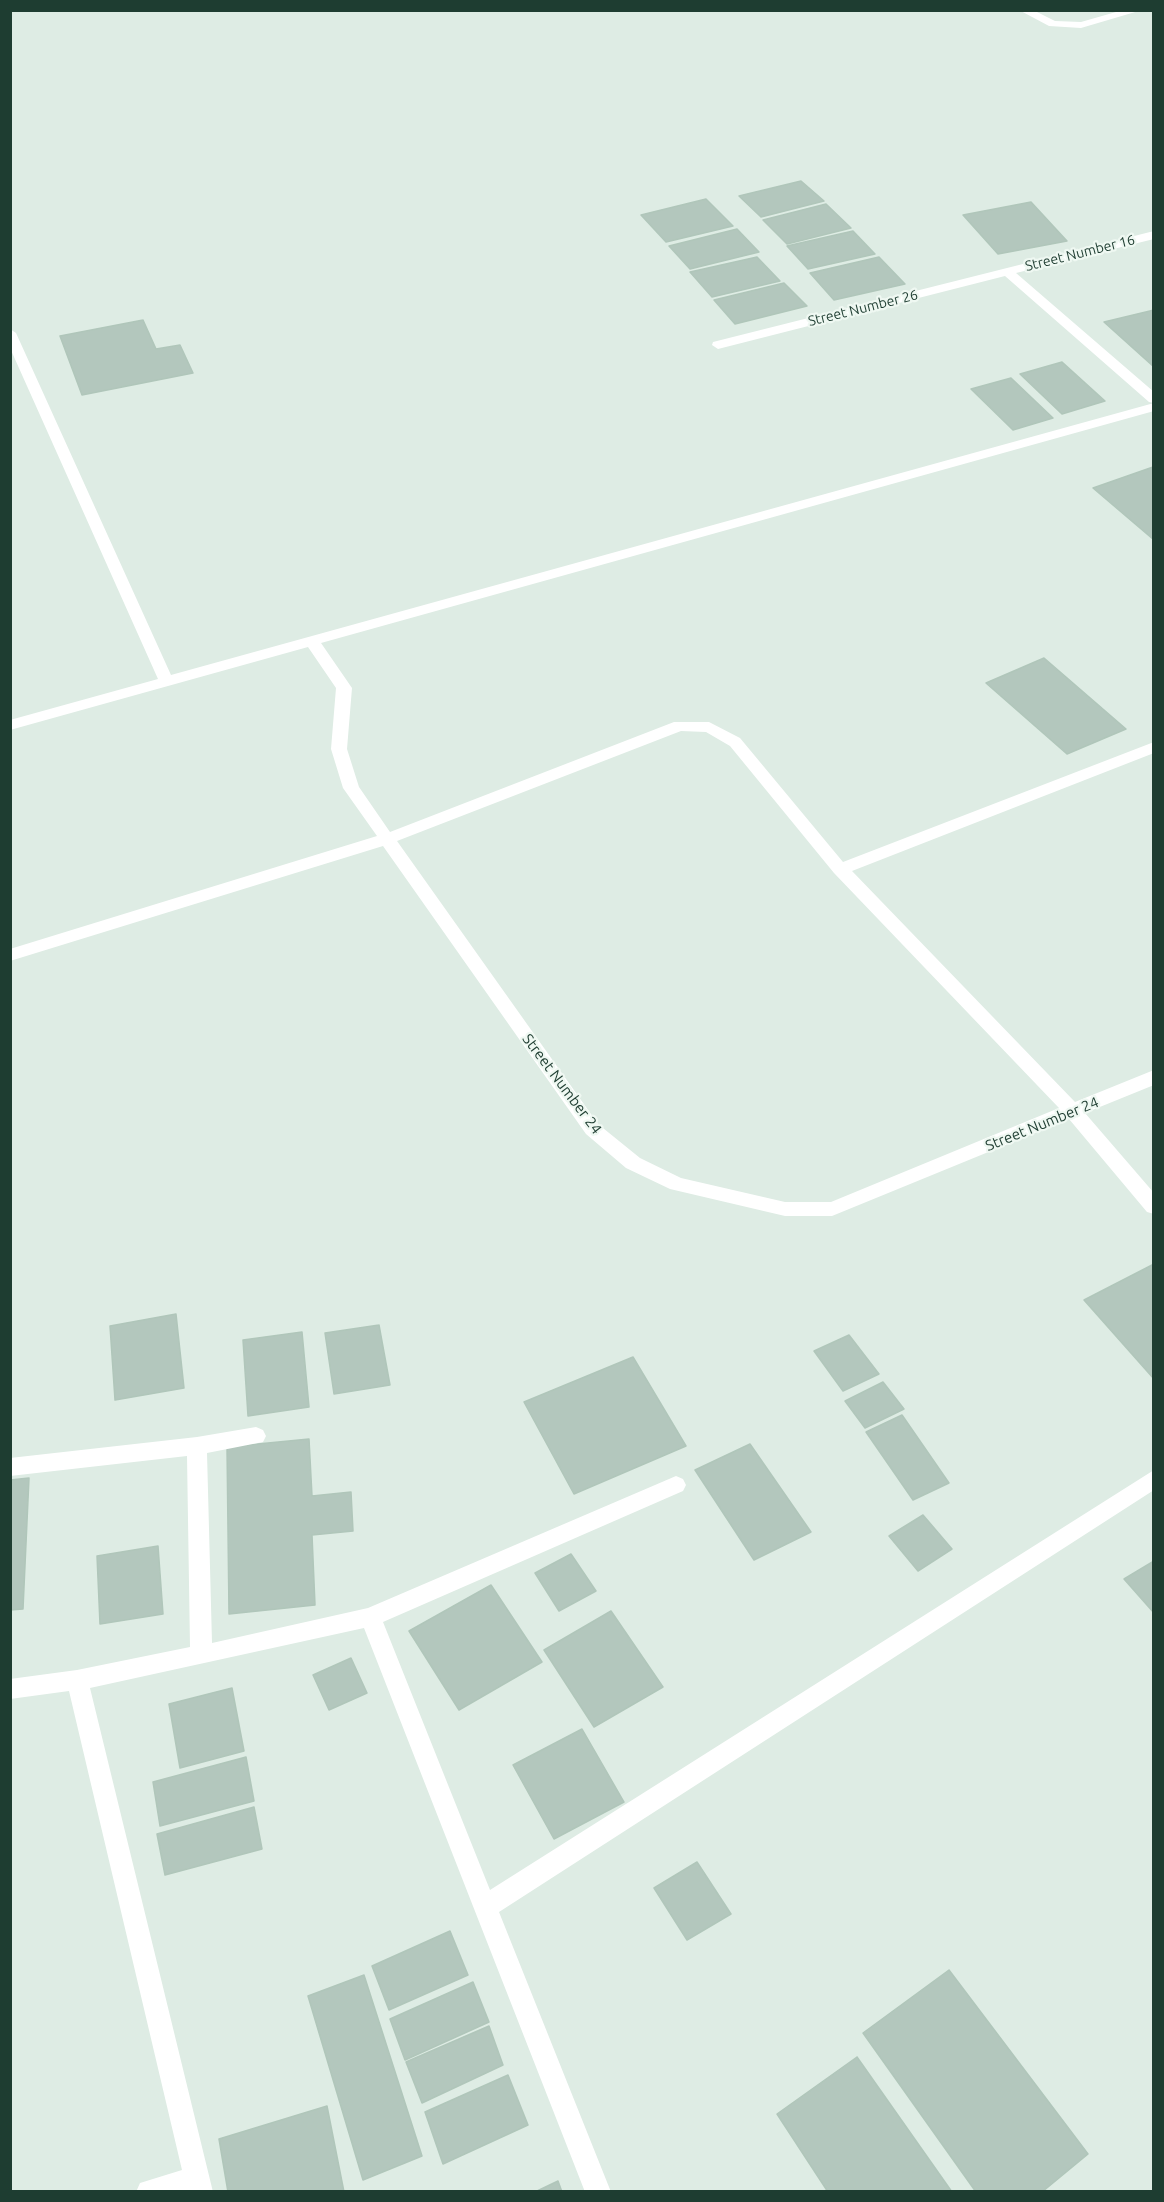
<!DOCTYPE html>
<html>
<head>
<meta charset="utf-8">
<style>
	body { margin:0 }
	#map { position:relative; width:1164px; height:2202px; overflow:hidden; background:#deece4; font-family:Ubuntu,sans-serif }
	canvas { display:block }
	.frame { position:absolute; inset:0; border:12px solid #1e3d31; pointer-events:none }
</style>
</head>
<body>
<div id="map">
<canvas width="1164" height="2202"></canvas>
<div class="frame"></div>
</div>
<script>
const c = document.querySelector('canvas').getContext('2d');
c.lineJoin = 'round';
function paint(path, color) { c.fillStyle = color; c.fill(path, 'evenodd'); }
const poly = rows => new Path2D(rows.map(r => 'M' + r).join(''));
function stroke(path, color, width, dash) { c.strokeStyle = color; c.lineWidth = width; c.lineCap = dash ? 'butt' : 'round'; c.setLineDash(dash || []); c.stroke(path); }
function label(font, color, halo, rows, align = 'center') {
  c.font = font + ' Ubuntu,sans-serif'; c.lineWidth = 4.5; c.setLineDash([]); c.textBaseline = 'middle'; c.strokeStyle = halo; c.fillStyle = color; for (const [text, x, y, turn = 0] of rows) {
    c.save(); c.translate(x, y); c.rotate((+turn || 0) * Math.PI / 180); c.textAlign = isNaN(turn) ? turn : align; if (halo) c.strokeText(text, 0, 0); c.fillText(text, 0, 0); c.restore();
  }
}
const building = poly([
	[801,181,824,201,761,217,739,196,801,181],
	[706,199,733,226,666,242,641,215,706,199],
	[1031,202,1067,241,998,254,963,215,1031,202],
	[826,204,851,228,787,244,763,220,826,204],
	[737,229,759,252,690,269,669,246,737,229],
	[853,231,875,254,808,269,787,246,853,231],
	[757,257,780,281,712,297,690,272,757,257],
	[879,257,905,284,834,300,810,273,879,257],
	[784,283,807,306,735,324,714,300,784,283],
	[1154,310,1154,367,1104,322,1154,310],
	[143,320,156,349,180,345,193,373,82,395,60,336,143,320],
	[1062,362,1105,401,1062,414,1020,374,1062,362],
	[1011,378,1053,418,1013,430,971,389,1011,378],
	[1153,467,1154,468,1154,540,1093,488,1153,467],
	[1044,658,1126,729,1067,754,986,683,1044,658],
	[1154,1264,1154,1379,1084,1300,1154,1264],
	[176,1314,184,1388,115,1400,110,1326,176,1314],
	[379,1325,390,1385,334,1394,325,1333,379,1325],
	[302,1332,309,1407,248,1416,243,1340,302,1332],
	[849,1335,879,1374,843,1391,814,1351,849,1335],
	[633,1357,686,1446,574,1494,524,1402,633,1357],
	[883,1382,904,1409,865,1428,845,1401,883,1382],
	[902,1415,949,1483,913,1500,866,1432,902,1415],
	[309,1439,312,1496,351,1492,353,1531,312,1535,315,1605,229,1614,227,1447,309,1439],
	[750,1444,811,1532,754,1560,695,1470,750,1444],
	[29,1478,23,1609,10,1610,10,1480,29,1478],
	[923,1515,952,1549,918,1571,889,1536,923,1515],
	[158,1546,163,1614,100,1624,97,1556,158,1546],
	[571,1554,596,1591,559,1611,535,1573,571,1554],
	[1154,1561,1154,1613,1124,1579,1154,1561],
	[491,1585,542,1662,459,1710,409,1631,491,1585],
	[611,1611,663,1687,594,1727,544,1650,611,1611],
	[351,1658,367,1693,329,1710,313,1675,351,1658],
	[232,1688,244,1751,180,1768,169,1704,232,1688],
	[582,1729,624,1802,554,1839,513,1765,582,1729],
	[246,1757,254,1801,160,1826,153,1782,246,1757],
	[254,1807,262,1849,165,1875,157,1834,254,1807],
	[697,1862,731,1914,687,1940,654,1888,697,1862],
	[450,1931,468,1975,389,2010,372,1966,450,1931],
	[949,1970,1088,2154,1042,2192,976,2192,863,2033,949,1970],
	[364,1975,422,2156,363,2180,308,1996,364,1975],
	[473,1982,489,2022,405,2060,390,2019,473,1982],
	[489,2026,503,2065,422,2103,406,2062,489,2026],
	[857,2057,952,2192,828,2192,777,2114,857,2057],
	[508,2075,528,2125,443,2164,425,2112,508,2075],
	[327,2106,344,2192,228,2192,219,2139,327,2106],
	[558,2181,562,2192,535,2192,558,2181]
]);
paint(building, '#b3c7bd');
stroke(building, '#b0c6ba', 1.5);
paint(poly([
	[1019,10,1033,10,1055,21,1081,22,1123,10,1142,10,1081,28,1049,26,1019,10],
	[1154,231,1154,239,1016,273,1154,392,1154,403,1149,402,1005,276,718,349,712,345,713,342,1154,231],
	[10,329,16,333,171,675,1154,403,1154,411,321,643,352,688,347,749,359,787,390,832,674,722,709,722,740,738,843,862,1154,742,1154,753,852,871,1075,1102,1154,1070,1154,1085,1085,1113,1154,1193,1154,1214,1147,1212,1069,1119,832,1216,785,1216,670,1189,626,1168,586,1134,383,846,10,961,10,949,377,836,343,788,331,749,336,688,308,647,10,730,10,720,158,679,10,348,10,329],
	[681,731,706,732,730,746,834,873,1059,1108,831,1202,785,1202,681,1178,640,1158,598,1124,397,841,681,731],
	[256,1427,263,1430,266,1436,263,1442,207,1453,212,1643,368,1608,676,1476,683,1479,686,1485,683,1491,383,1622,490,1890,1154,1470,1154,1490,499,1912,611,2192,585,2192,364,1628,90,1688,213,2192,136,2192,140,2183,182,2170,69,1691,10,1699,10,1679,77,1670,190,1647,187,1456,10,1476,10,1458,197,1437,256,1427]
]), '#fff');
label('14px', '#1e3d31', '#eff8f2', [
	["Street Number 16",1080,253,-14],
	["Street Number 26",863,308,-14]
]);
label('15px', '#1e3d31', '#eff8f2', [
	["Street Number 24",562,1084,53],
	["Street Number 24",1042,1124,-22]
]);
</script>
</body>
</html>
